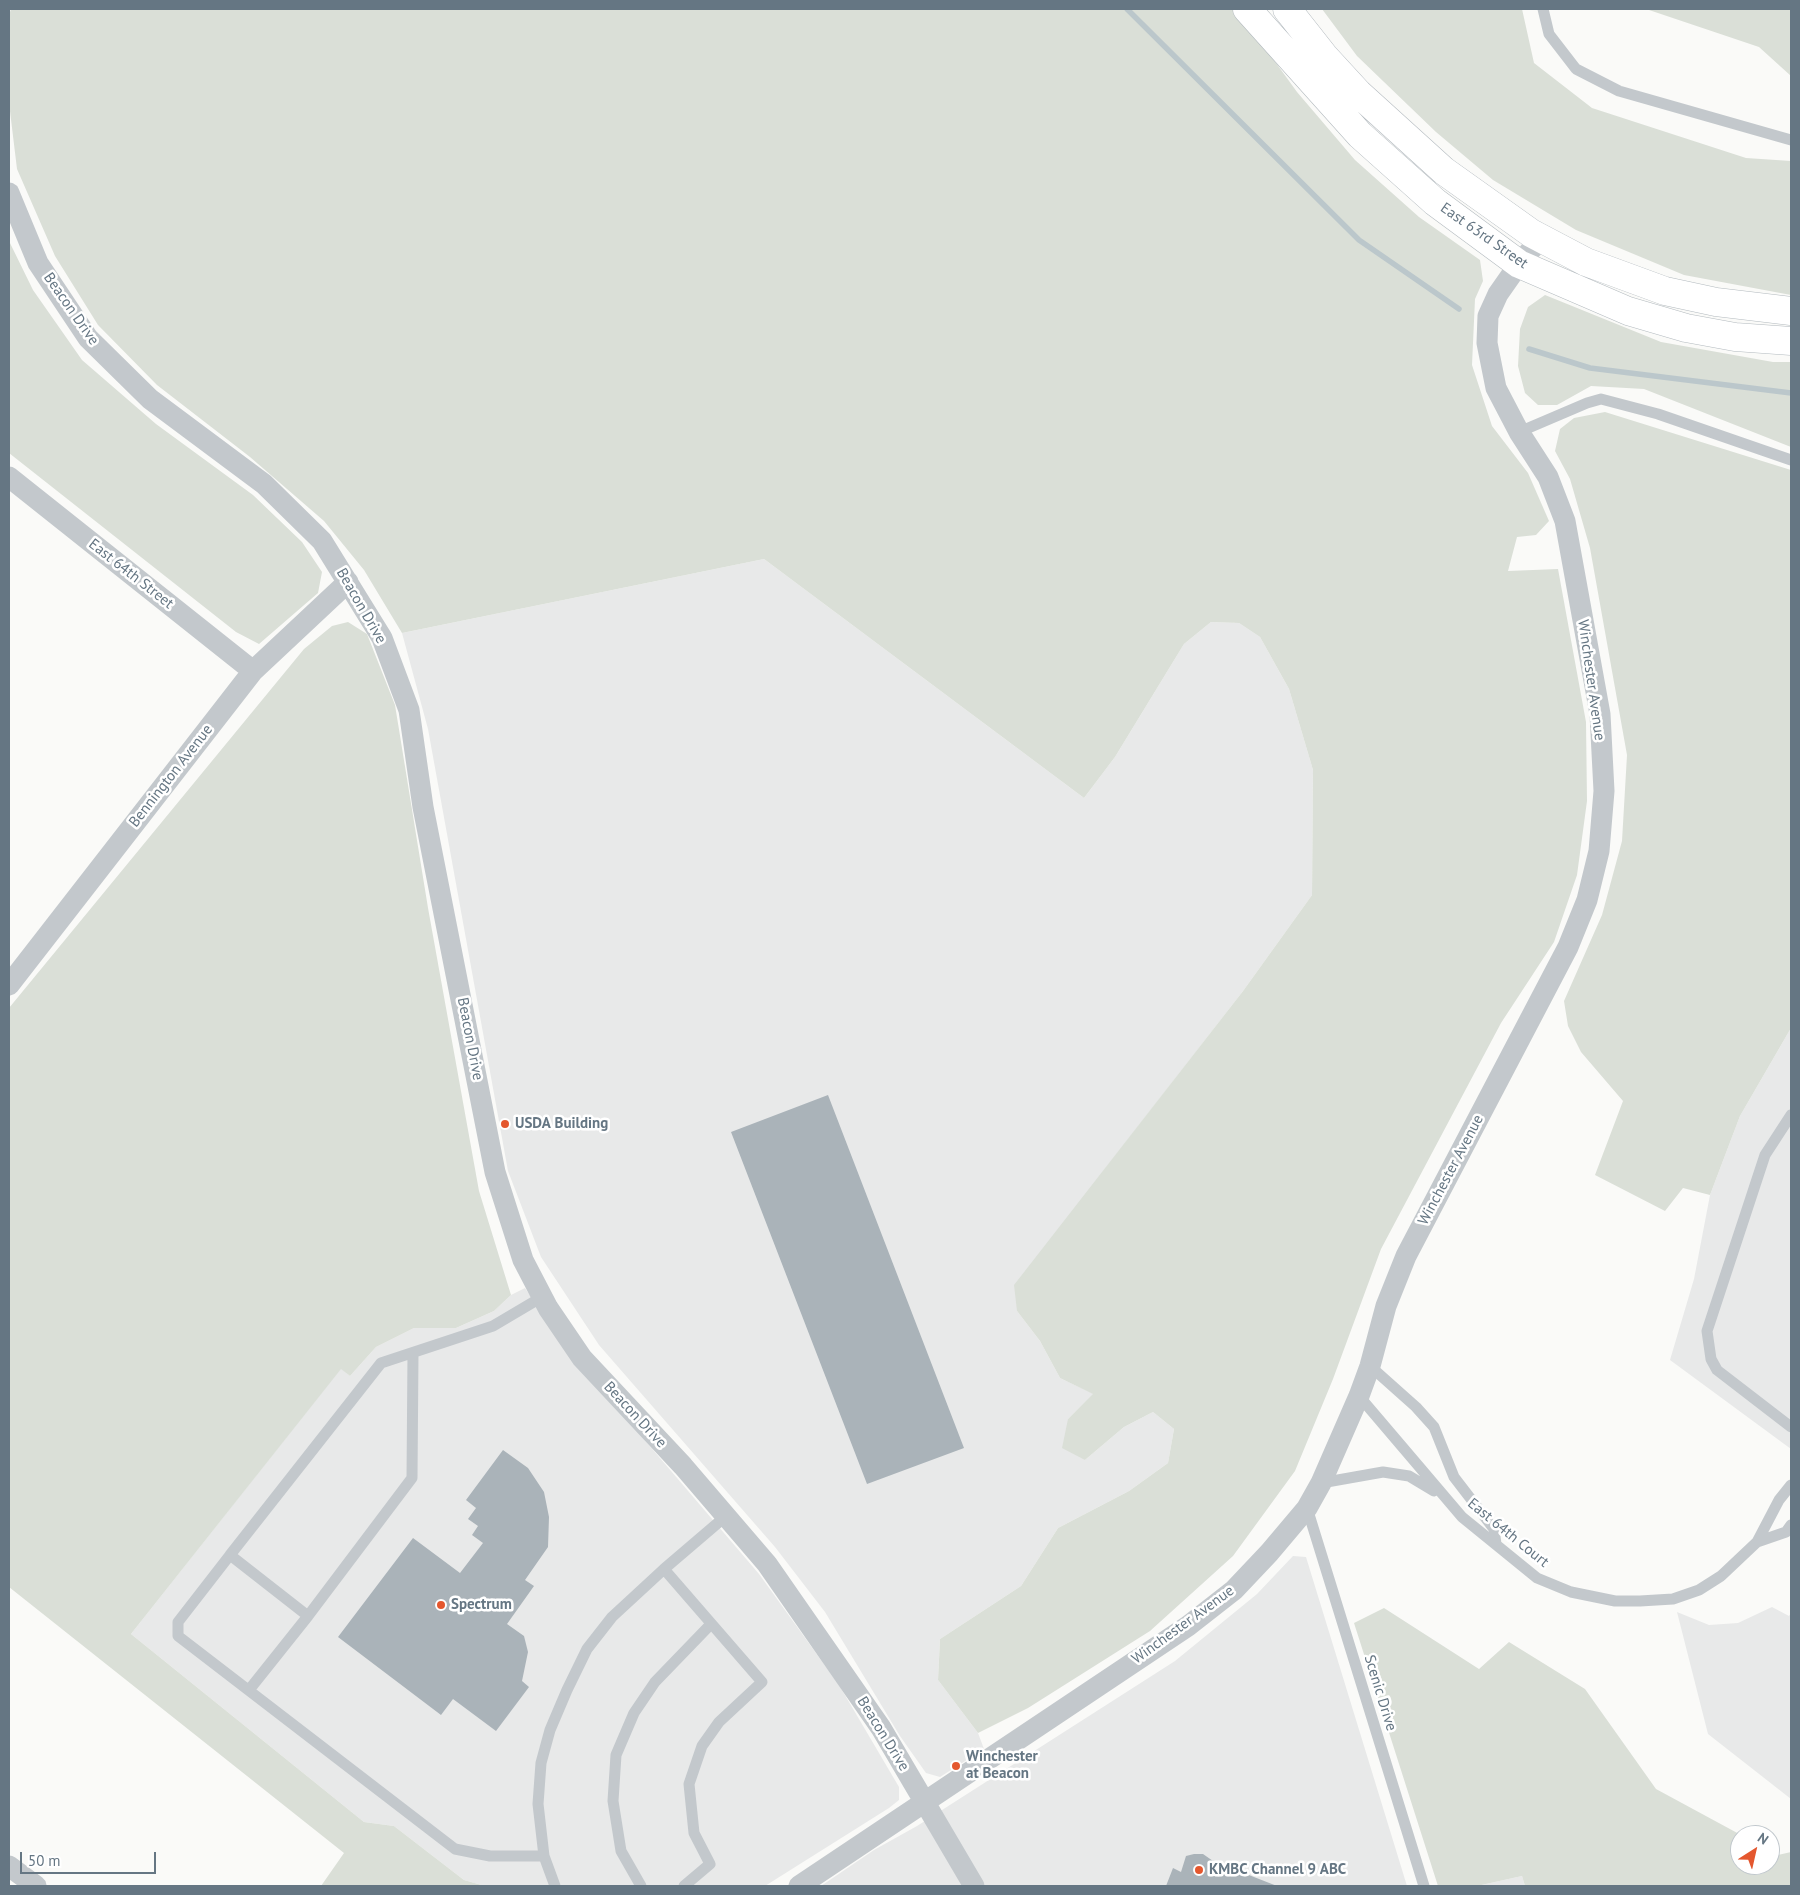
<!DOCTYPE html>
<html>
<head>
<meta charset="utf-8">
<style>
	body { margin:0 }
	#map { position:relative; width:1800px; height:1895px; overflow:hidden; background:#fafaf8; font-family:"PT Sans",sans-serif }
	canvas { display:block }
	.frame { position:absolute; inset:0; border:10px solid #657683; pointer-events:none }
	.north { position:absolute; left:1730px; top:1825px; width:50px; height:50px; box-sizing:border-box; background:#fff; border:1px solid #c1c8cd; border-radius:50%; rotate:35deg; font-size:14px; font-weight:700; line-height:20px; text-align:center; color:#657683 }
	.north::after { content:''; display:block; margin:auto; width:18px; height:22px; background:#e4572e; clip-path:polygon(50% 0,100% 100%,50% 72%,0 100%) }
	.scale { position:absolute; left:20px; top:1852px; width:136px; height:22px; box-sizing:border-box; border:2px solid #657683; border-top:0; padding-left:6px; font-size:15px; line-height:18px; white-space:nowrap; color:#657683; -webkit-text-stroke:4px #fff; paint-order:stroke }
</style>
</head>
<body>
<div id="map">
<canvas width="1800" height="1895"></canvas>
<div class="frame"></div>
<div class="north">N</div>
<div class="scale">50 m</div>
</div>
<script>
const c = document.querySelector('canvas').getContext('2d');
c.lineJoin = 'round';
function paint(path, color) { c.fillStyle = color; c.fill(path, 'evenodd'); }
const poly = rows => new Path2D(rows.map(r => 'M' + r).join(''));
function stroke(path, color, width, dash) { c.strokeStyle = color; c.lineWidth = width; c.lineCap = dash ? 'butt' : 'round'; c.setLineDash(dash || []); c.stroke(path); }
function label(font, color, halo, rows, align = 'center') {
  c.font = font + ' "PT Sans",sans-serif'; c.lineWidth = 5; c.setLineDash([]); c.textBaseline = 'middle'; c.strokeStyle = halo; c.fillStyle = color; for (const [text, x, y, turn = 0] of rows) {
    c.save(); c.translate(x, y); c.rotate((+turn || 0) * Math.PI / 180); c.textAlign = isNaN(turn) ? turn : align; if (halo) c.strokeText(text, 0, 0); c.fillText(text, 0, 0); c.restore();
  }
}
paint(poly([
	[764,559,1084,798,1115,757,1184,644,1211,622,1239,623,1260,637,1289,689,1313,770,1312,895,1243,991,1099,1177,1017,1311,1040,1341,1060,1378,1094,1394,1068,1419,1085,1460,1124,1427,1153,1412,1174,1429,1168,1463,1129,1491,1058,1528,1021,1586,940,1639,938,1680,978,1733,984,1749,940,1777,926,1773,900,1736,825,1612,775,1547,599,1345,541,1257,508,1171,428,729,402,633],
	[1791,1028,1791,1449,1670,1360,1694,1279,1710,1195,1740,1116],
	[525,1288,566,1348,759,1574,839,1685,899,1787,899,1800,889,1808,765,1886,485,1886,464,1880,394,1826,364,1822,131,1634,341,1368,350,1376,376,1347,414,1328,456,1328,494,1311,511,1295],
	[1293,1556,1306,1557,1407,1886,821,1886,874,1850,917,1826,1175,1661,1257,1594],
	[1772,1607,1789,1616,1791,1613,1791,1799,1708,1734,1677,1612,1709,1625,1738,1623],
	[1522,1876,1525,1886,1477,1886]
]), '#e8e9e9');
paint(poly([
	[11,9,1237,9,1297,92,1355,160,1419,217,1480,260,1483,281,1475,299,1472,365,1492,426,1528,473,1549,521,1536,535,1517,537,1508,571,1558,569,1586,722,1587,801,1577,875,1554,942,1501,1023,1381,1249,1333,1379,1295,1471,1233,1556,1150,1631,1028,1708,978,1733,938,1680,940,1639,1021,1586,1058,1528,1129,1491,1168,1463,1174,1429,1153,1412,1124,1427,1085,1460,1062,1448,1068,1419,1093,1394,1060,1378,1040,1341,1017,1311,1014,1285,1243,991,1312,895,1313,770,1289,689,1260,637,1239,623,1211,622,1184,644,1115,757,1084,798,764,559,402,633,364,570,324,521,250,457,157,385,98,325,55,256,17,169,9,103,9,15],
	[1322,9,1522,9,1534,63,1592,108,1746,158,1791,161,1791,295,1684,275,1576,230,1493,180,1436,132,1357,56],
	[1646,9,1791,9,1791,76,1759,47],
	[9,241,33,290,82,360,156,424,253,495,302,542,322,572,318,593,259,644,236,632,9,453],
	[1545,295,1661,342,1773,362,1791,362,1791,447,1644,389,1591,386,1557,405,1538,405,1525,393,1518,366,1520,329,1528,307],
	[1605,412,1791,470,1791,1028,1740,1116,1710,1195,1683,1188,1665,1211,1595,1175,1623,1101,1581,1052,1568,1026,1564,1001,1602,915,1622,841,1627,755,1590,548,1570,479,1555,451,1560,429,1574,418],
	[348,622,367,634,395,705,428,908,479,1191,511,1295,494,1311,456,1328,414,1328,376,1347,350,1376,341,1369,131,1634,364,1822,394,1826,464,1880,485,1886,321,1886,344,1853,9,1587,9,1008,304,649,332,626],
	[1384,1608,1479,1669,1509,1642,1585,1689,1656,1789,1741,1835,1740,1865,1770,1865,1770,1851,1778,1855,1791,1852,1791,1886,1525,1886,1522,1876,1477,1886,1438,1886,1354,1623]
]), '#dadfd7');
stroke(poly([
	[1127,9,1359,240,1459,309],
	[1529,349,1590,368,1791,393]
]), '#bbc7cb', 5.5);
paint(poly([
	[828,1095,964,1448,867,1484,731,1132],
	[503,1450,528,1468,544,1492,549,1517,548,1547,525,1580,534,1586,507,1624,524,1636,528,1652,522,1681,529,1687,496,1731,453,1699,441,1715,338,1637,413,1538,460,1573,483,1543,472,1535,478,1526,468,1519,476,1508,466,1500],
	[1194,1854,1203,1854,1213,1861,1277,1886,1166,1886,1173,1868,1181,1872,1186,1856]
]), '#aab3b9');
const secondary = poly([
	[1247,9,1360,135,1435,202,1519,264,1628,311,1686,328,1735,337,1791,341],
	[1287,9,1324,56,1358,93,1444,171,1531,233,1586,262,1665,291,1716,302,1791,311]
]);
stroke(secondary, '#b3babf', 29);
stroke(poly([
	[1543,9,1549,34,1576,69,1619,91,1791,140],
	[1519,432,1587,403,1601,399,1658,414,1791,460],
	[1791,1115,1765,1155,1707,1331,1711,1359,1717,1370,1791,1427],
	[413,1353,412,1478,308,1616,230,1555,381,1363,493,1326,542,1297],
	[1370,1366,1416,1407,1434,1427,1454,1477,1494,1529,1496,1544],
	[1359,1396,1462,1517,1537,1578,1571,1592,1615,1601,1640,1601,1673,1599,1699,1590,1721,1576,1757,1542,1779,1500,1791,1485],
	[1321,1483,1383,1472,1409,1476,1434,1491],
	[1307,1508,1424,1886],
	[1757,1542,1786,1532,1791,1525],
	[230,1555,178,1622,178,1636,455,1849,490,1856,544,1856],
	[664,1569,762,1682,719,1722,702,1746,689,1784,694,1833,710,1864,684,1886],
	[249,1690,308,1616],
	[555,1886,544,1856,538,1804,541,1763,550,1730,567,1690,587,1649,612,1617,664,1569,726,1516],
	[641,1886,621,1851,613,1801,616,1755,634,1713,655,1682,711,1624]
]), '#c3c8cc', 11);
stroke(poly([
	[9,193,38,263,88,338,150,399,264,484,322,541,382,638,409,710,423,807,495,1172,523,1260,548,1308,582,1358,683,1466,767,1564,881,1728,974,1886],
	[9,477,253,671],
	[9,985,253,671,348,582],
	[9,1866,36,1886],
	[799,1886,1188,1626,1234,1590,1269,1553,1307,1508,1321,1483,1359,1396,1370,1366,1386,1306,1406,1256,1568,947,1587,900,1599,851,1604,791,1600,714,1565,521,1548,477,1519,432,1496,388,1487,343,1488,316,1498,294,1519,264,1541,238]
]), '#c3c8cc', 21);
stroke(secondary, '#fff', 28);
for (const [x, y, r, color] of [
	[505,1124,5,"#e4572e"],
	[441,1605,5,"#e4572e"],
	[956,1766,5,"#e4572e"],
	[1199,1870,5,"#e4572e"]
]) { const dot = new Path2D(); dot.arc(x, y, r, 0, 2 * Math.PI); c.fillStyle = color; c.fill(dot); stroke(dot, '#fff', 2); }
label('15px', '#657683', '#fff', [
	["East 63rd Street",1484,236,35],
	["Beacon Drive",71,309,55],
	["East 64th Street",131,574,38],
	["Beacon Drive",361,606,60],
	["Winchester Avenue",1591,680,82],
	["Bennington Avenue",171,776,-52],
	["Beacon Drive",470,1039,79],
	["Winchester Avenue",1451,1170,-62],
	["Beacon Drive",635,1415,47],
	["East 64th Court",1508,1533,39],
	["Winchester Avenue",1183,1625,-36],
	["Scenic Drive",1380,1693,73],
	["Beacon Drive",883,1734,58]
]);
label('bold 15px', '#657683', '#fff', [
	["USDA Building",515,1124],
	["Spectrum",451,1605],
	["Winchester",966,1757],
	["at Beacon",966,1774],
	["KMBC Channel 9 ABC",1209,1870]
], 'left');
</script>
</body>
</html>
